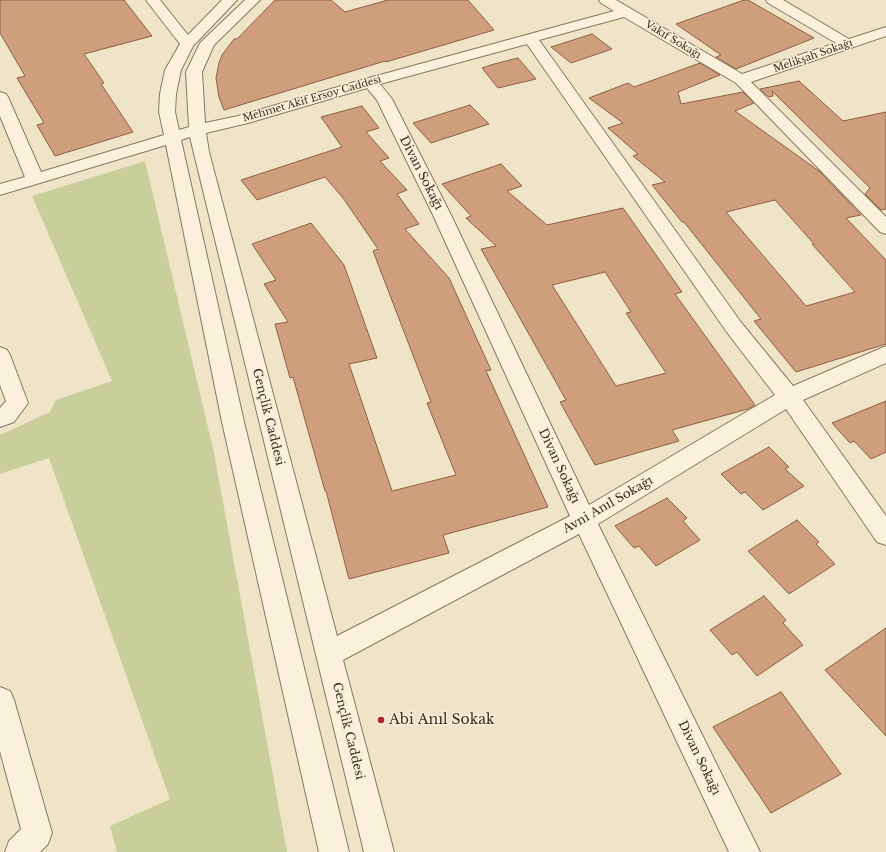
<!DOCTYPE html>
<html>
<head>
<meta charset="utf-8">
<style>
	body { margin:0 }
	canvas { display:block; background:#f0e4c8 }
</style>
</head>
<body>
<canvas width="886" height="852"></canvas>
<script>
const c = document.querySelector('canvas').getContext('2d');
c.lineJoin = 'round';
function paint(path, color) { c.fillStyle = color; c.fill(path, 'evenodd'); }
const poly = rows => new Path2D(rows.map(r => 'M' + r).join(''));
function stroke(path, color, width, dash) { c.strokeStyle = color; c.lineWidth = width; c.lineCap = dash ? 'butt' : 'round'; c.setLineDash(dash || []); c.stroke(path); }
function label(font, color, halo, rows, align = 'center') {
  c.font = font + ' "Libre Baskerville",serif'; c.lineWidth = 3; c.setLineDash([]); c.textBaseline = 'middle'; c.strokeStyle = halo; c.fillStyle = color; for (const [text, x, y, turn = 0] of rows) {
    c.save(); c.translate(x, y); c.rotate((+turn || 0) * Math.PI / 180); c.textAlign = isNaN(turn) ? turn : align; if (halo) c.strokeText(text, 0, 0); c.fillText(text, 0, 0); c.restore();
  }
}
paint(poly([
	[145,161,214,453,287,852,117,852,110,826,170,799,49,458,0,474,0,435,50,412,56,400,112,381,32,196]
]), '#c9cf9b');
const building = poly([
	[0,0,124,0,152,36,84,54,104,83,101,84,133,132,55,156,37,125,44,123,17,78,25,76,0,33,0,0],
	[275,0,331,0,345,12,388,0,468,0,494,30,386,62,385,61,224,110,219,97,216,78,219,63,222,55,234,39,237,39,275,0],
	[744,0,748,0,814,38,736,69,716,57,721,55,676,24,744,0],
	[592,34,612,49,571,63,551,47,592,34],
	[518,58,536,79,498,88,482,68,494,64,518,58],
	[700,63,720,75,678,92,681,104,743,92,754,103,735,111,819,171,861,215,846,218,886,260,886,344,796,372,754,321,761,319,684,222,682,222,652,185,665,182,633,156,638,154,608,128,623,123,589,98,628,83,634,87,700,63],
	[775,200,814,244,812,244,855,292,806,306,726,212,775,200],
	[799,81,843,121,886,112,886,209,881,210,865,194,870,188,772,91,773,96,769,97,760,89,799,81],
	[470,105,489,124,431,143,413,123,470,105],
	[362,106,379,128,366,132,389,158,380,161,407,190,397,194,419,224,405,229,449,278,491,370,486,371,548,507,443,535,449,553,349,579,326,491,325,491,293,377,290,378,275,324,288,322,264,284,276,280,252,244,311,223,344,265,377,358,349,364,392,491,456,475,427,403,431,402,373,251,378,249,343,198,325,177,257,200,241,180,342,147,321,117,362,106],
	[501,164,522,186,507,191,547,225,623,208,682,292,675,294,755,405,748,409,672,430,679,441,595,465,560,402,566,400,481,249,496,246,466,218,471,216,442,184,501,164],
	[605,272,631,312,626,313,666,373,616,386,552,285,605,272],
	[886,401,886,452,871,459,854,441,850,443,832,423,886,401],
	[769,447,789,467,785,469,804,486,763,510,745,492,741,494,721,474,769,447],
	[667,498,687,518,683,521,700,540,656,566,639,546,634,548,615,526,667,498],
	[797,520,819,542,816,544,835,564,789,594,748,551,797,520],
	[764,596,786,620,783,623,803,645,757,676,737,652,732,655,710,630,764,596],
	[886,628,886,736,825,670,886,628],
	[781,692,841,774,771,813,713,727,781,692]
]);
paint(building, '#cf9f7d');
stroke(building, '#8d5f41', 1);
const minor = poly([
	[146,0,160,0,188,35,222,0,237,0,193,46,181,70,176,94,175,112,179,130,189,127,186,72,200,43,245,0,260,0,214,45,202,72,205,123,238,116,365,79,614,11,601,3,599,0,616,0,742,74,836,43,768,3,766,0,783,0,849,39,886,27,886,36,751,82,886,217,886,234,880,232,736,83,624,17,539,40,740,321,793,386,886,346,886,363,803,400,886,516,886,545,877,542,786,409,598,524,760,852,729,852,579,534,343,660,394,852,364,852,190,137,181,140,244,422,349,852,319,852,222,422,166,145,0,195,0,184,25,177,0,116,0,92,6,94,8,97,41,172,164,135,159,112,160,94,165,70,180,44,146,0],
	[527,44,726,331,775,395,589,505,451,215,392,99,380,84,527,44],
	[367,88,377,100,433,215,570,516,337,636,209,152,206,133,248,123,367,88],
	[0,347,7,350,10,355,28,403,14,422,0,427,0,408,6,401,0,385,0,347],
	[0,687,10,691,14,700,52,833,48,844,40,852,5,852,9,841,21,829,0,751,0,687]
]);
stroke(minor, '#8d765c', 2);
paint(minor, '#faf1dc');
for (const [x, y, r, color] of [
	[381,720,4,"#9e2a2b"]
]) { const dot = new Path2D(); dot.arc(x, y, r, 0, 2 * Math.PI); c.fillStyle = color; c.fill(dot); stroke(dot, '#f7eed8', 1.5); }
label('10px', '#3d2e20', '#f7eed8', [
	["Vakıf Sokağı",673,40,31],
	["Melikşah Sokağı",813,56,-19],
	["Mehmet Akif Ersoy Caddesi",312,99,-16]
]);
label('12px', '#3d2e20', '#f7eed8', [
	["Divan Sokağı",421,173,63],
	["Gençlik Caddesi",268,417,76],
	["Divan Sokağı",559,466,65],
	["Avni Anıl Sokağı",608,505,-30],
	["Gençlik Caddesi",348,731,76],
	["Divan Sokağı",699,758,64]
]);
label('14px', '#3d2e20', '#f7eed8', [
	["Abi Anıl Sokak",389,720]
], 'left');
</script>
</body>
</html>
